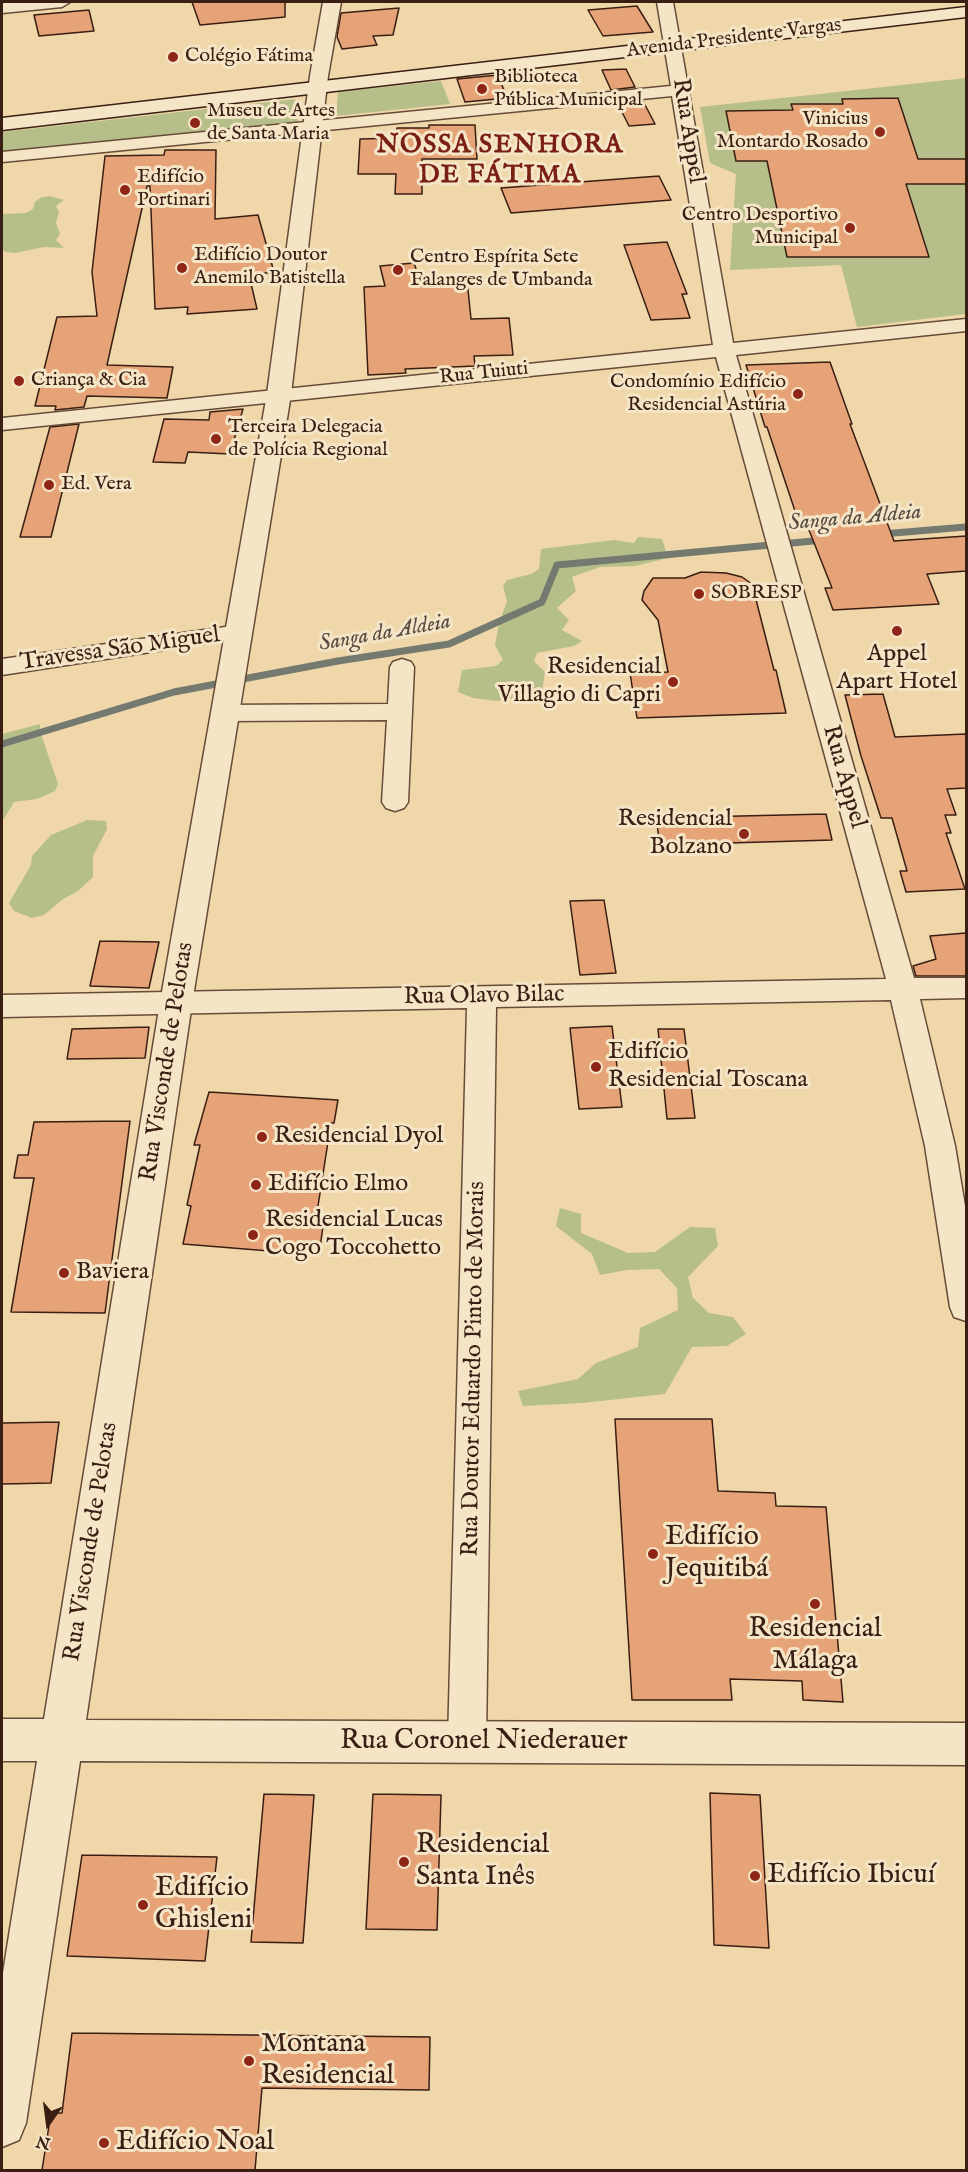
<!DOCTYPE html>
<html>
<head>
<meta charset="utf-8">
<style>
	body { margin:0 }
	#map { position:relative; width:968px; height:2172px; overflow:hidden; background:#efd7a9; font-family:"IM FELL English",serif }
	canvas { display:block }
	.frame { position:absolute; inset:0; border:3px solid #391e13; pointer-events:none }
	.north { position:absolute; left:18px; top:2094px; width:60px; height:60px; -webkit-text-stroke:4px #f5e5c7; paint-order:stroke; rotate:194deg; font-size:16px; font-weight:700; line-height:24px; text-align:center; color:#391e13 }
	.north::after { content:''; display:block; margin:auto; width:21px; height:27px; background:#391e13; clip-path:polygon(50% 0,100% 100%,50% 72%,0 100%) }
</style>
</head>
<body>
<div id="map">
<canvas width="968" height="2172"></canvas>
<div class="frame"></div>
<div class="north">N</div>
</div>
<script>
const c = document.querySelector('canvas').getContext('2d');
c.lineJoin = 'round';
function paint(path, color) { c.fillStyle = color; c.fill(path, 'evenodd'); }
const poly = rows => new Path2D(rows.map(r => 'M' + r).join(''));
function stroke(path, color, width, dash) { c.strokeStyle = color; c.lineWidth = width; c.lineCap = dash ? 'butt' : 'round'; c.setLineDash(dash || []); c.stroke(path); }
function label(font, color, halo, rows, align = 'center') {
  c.font = font + ' "IM FELL English",serif'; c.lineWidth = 6; c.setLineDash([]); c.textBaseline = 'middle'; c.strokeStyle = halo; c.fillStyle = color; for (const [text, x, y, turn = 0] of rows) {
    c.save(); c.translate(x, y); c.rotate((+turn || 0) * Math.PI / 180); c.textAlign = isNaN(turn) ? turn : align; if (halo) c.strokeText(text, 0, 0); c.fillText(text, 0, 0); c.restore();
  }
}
paint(poly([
	[966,78,966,314,857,327,841,265,730,270,736,174,710,163,700,107],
	[441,81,450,104,336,116,338,92],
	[295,99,298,123,2,154,2,132],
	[49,196,64,200,56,206,59,212,56,223,60,234,56,240,64,248,44,247,15,253,5,252,2,248,2,214,26,213,33,209,35,202,40,198],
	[638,537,662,539,668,558,635,566,600,567,572,577,576,591,557,608,569,620,562,630,582,641,574,646,537,653,534,661,545,672,541,699,509,699,496,701,473,698,458,692,462,670,496,666,503,660,495,645,499,623,507,601,503,586,507,580,531,574,539,569,541,549,614,540,634,543],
	[40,724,40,731,58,784,55,791,37,799,14,802,2,822,2,734],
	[87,820,106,821,107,829,93,856,93,877,78,891,63,899,44,915,32,918,14,911,9,903,31,865,32,856,51,835],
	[560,1208,581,1214,581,1233,628,1253,655,1252,690,1227,715,1228,718,1246,688,1277,693,1298,709,1313,733,1317,746,1334,727,1346,692,1347,665,1394,582,1403,523,1406,518,1391,578,1379,596,1363,638,1347,640,1328,678,1310,677,1288,659,1269,627,1270,600,1275,592,1254,556,1226]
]), '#b6bf8a');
stroke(poly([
	[882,534,966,527],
	[2,744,174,692,338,661,449,644,542,602,557,565,824,540]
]), '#747a70', 7);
const building = poly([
	[192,2,285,2,285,17,200,25,192,2],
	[637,6,653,32,603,36,588,10,637,6],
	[399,8,393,35,373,36,377,45,342,49,337,37,341,13,399,8],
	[89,10,94,31,39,36,34,15,89,10],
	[626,69,635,87,611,90,602,70,626,69],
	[498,75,507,98,465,102,457,79,498,75],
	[898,98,918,159,966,159,966,184,906,184,929,257,787,257,767,161,736,161,726,111,793,110,791,104,843,104,842,99,898,98],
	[643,101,655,124,629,126,618,104,643,101],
	[429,125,475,125,477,159,422,159,422,194,395,194,396,174,358,174,360,139,397,138,397,128,429,128,429,125],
	[165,150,216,150,215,219,258,215,274,272,249,275,257,309,187,314,188,307,155,309,150,186,147,186,107,365,173,367,167,398,87,396,84,407,55,410,56,406,35,406,57,317,97,316,92,272,105,156,164,155,165,150],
	[659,176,671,200,511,213,501,188,659,176],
	[667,242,687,294,682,294,690,318,651,320,624,245,667,242],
	[414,263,420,281,467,280,471,319,509,318,513,355,474,356,475,366,405,369,406,373,368,375,364,287,385,286,380,266,414,263],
	[830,362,852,424,850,424,894,541,966,536,966,571,927,574,939,604,833,610,825,588,832,588,807,525,800,526,767,427,765,427,746,365,830,362],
	[243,409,230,454,188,452,185,463,153,462,164,419,209,420,210,412,243,409],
	[79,424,51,537,20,537,50,427,79,424],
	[701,572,726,573,742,577,752,584,774,670,776,670,786,713,637,718,630,673,668,672,658,620,642,600,644,591,653,578,685,578,701,572],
	[883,694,895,737,966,734,966,788,947,789,956,815,945,815,951,833,946,833,965,889,906,892,900,871,907,871,892,818,881,818,861,756,845,695,883,694],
	[826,814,832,840,660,845,656,818,826,814],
	[604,900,616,973,580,975,570,901,604,900],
	[966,933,966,976,916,976,913,966,936,959,930,936,966,933],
	[100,941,159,942,149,988,90,986,100,941],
	[612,1026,622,1107,579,1109,570,1028,612,1026],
	[149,1027,145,1058,67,1059,72,1029,149,1027],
	[658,1029,684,1029,695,1118,667,1119,658,1029],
	[209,1092,338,1100,334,1123,331,1123,315,1225,323,1226,319,1255,183,1244,191,1206,187,1205,200,1145,194,1145,209,1092],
	[130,1121,105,1313,11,1312,34,1178,14,1178,18,1155,28,1155,34,1122,130,1121],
	[615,1419,712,1419,718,1491,775,1493,776,1506,826,1507,843,1702,803,1700,802,1681,730,1679,732,1700,632,1700,615,1419],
	[59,1422,51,1483,2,1484,2,1423,59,1422],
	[710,1793,760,1795,769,1948,714,1945,710,1793],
	[264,1794,314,1795,303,1943,251,1942,264,1794],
	[373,1794,441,1795,437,1930,366,1929,373,1794],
	[82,1855,217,1857,205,1961,67,1956,82,1855],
	[72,2033,430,2037,429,2090,262,2088,255,2170,42,2170,51,2113,62,2113,72,2033]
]);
paint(building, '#e6a377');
stroke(building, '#391e13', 1.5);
const minor = poly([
	[19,2,70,2,62,7,2,13,2,3,19,2],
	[657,2,673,2,733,343,966,319,966,331,736,355,914,978,966,978,966,998,920,999,955,1146,966,1212,966,1321,954,1317,950,1307,925,1146,891,1000,496,1007,486,1742,481,1755,467,1761,453,1755,448,1742,467,1008,2,1017,2,995,886,979,716,357,2,430,2,418,713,345,672,96,2,162,2,152,671,86,657,2],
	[239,625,248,627,251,632,248,637,2,675,2,659,239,625],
	[402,659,411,662,414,667,408,802,404,808,395,811,386,808,382,802,387,720,225,721,216,719,212,713,216,707,225,705,388,704,390,667,393,662,402,659]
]);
const tertiary = poly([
	[323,2,341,2,328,76,291,394,192,1003,86,1720,966,1723,966,1765,80,1761,26,2123,19,2140,2,2147,2,1979,37,1761,2,1761,2,1719,44,1719,160,1003,267,394,310,76,323,2]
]);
const secondary = poly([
	[966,7,966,17,2,130,2,118,966,7]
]);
stroke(minor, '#664c38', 3);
stroke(tertiary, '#664c38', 3);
stroke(secondary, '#391e13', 3);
paint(minor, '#f5e5c7');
paint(tertiary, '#f5e5c7');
paint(secondary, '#f5e5c7');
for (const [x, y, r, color] of [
	[173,57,6,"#8f2418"],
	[482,89,6,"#8f2418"],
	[195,123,6,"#8f2418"],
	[880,132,6,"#8f2418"],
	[125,190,6,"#8f2418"],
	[850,228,6,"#8f2418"],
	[182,268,6,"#8f2418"],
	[398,270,6,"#8f2418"],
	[19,381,6,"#8f2418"],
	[798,394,6,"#8f2418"],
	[216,439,6,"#8f2418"],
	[49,485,6,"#8f2418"],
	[699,594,6,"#8f2418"],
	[897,631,6,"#8f2418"],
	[673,682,6,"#8f2418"],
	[744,834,6,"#8f2418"],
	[596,1067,6,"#8f2418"],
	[262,1137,6,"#8f2418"],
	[256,1185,6,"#8f2418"],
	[253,1235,6,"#8f2418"],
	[64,1273,6,"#8f2418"],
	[653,1554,6,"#8f2418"],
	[815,1604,6,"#8f2418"],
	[404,1862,6,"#8f2418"],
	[755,1876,6,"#8f2418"],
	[143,1905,6,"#8f2418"],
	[249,2061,6,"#8f2418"],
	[104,2143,6,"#8f2418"]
]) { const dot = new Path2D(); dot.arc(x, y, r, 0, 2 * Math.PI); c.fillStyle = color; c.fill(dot); stroke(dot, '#f5e5c7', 2); }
label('20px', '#391e13', '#f5e5c7', [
	["Avenida Presidente Vargas",734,39,-7],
	["Rua Tuiuti",484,374,-6]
]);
label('20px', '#391e13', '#f5e5c7', [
	["Colégio Fátima",185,57],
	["Biblioteca",494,78],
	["Pública Municipal",494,101],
	["Museu de Artes",207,112],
	["de Santa Maria",207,135],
	["Vinicius",868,120,"right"],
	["Montardo Rosado",868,143,"right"],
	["Edifício",137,178],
	["Portinari",137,201],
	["Centro Desportivo",838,216,"right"],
	["Municipal",838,239,"right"],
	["Edifício Doutor",194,256],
	["Anemilo Batistella",194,279],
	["Centro Espírita Sete",410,258],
	["Falanges de Umbanda",410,281],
	["Criança & Cia",31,381],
	["Condomínio Edifício",786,383,"right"],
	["Residencial Astúria",786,406,"right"],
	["Terceira Delegacia",228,428],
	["de Polícia Regional",228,451],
	["Ed. Vera",61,485],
	["SOBRESP",711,594]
], 'left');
label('italic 22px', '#564c42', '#f5e5c7', [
	["Sanga da Aldeia",855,519,-5],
	["Sanga da Aldeia",385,634,-10]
]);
label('24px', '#391e13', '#f5e5c7', [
	["Rua Appel",687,131,81],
	["Travessa São Miguel",120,650,-8],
	["Rua Appel",843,777,74],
	["Rua Olavo Bilac",484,997,-1],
	["Rua Visconde de Pelotas",168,1062,-81],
	["Rua Doutor Eduardo Pinto de Morais",475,1369,-89],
	["Rua Visconde de Pelotas",92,1542,-81]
]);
label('24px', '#391e13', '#f5e5c7', [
	["Appel",897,655,"center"],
	["Apart Hotel",897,683,"center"],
	["Residencial",661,668,"right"],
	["Villagio di Capri",661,696,"right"],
	["Residencial",732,820,"right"],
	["Bolzano",732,848,"right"],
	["Edifício",608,1053],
	["Residencial Toscana",608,1081],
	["Residencial Dyol",274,1137],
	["Edifício Elmo",268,1185],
	["Residencial Lucas",265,1221],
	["Cogo Toccohetto",265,1249],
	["Baviera",76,1273]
], 'left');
c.letterSpacing = '1.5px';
label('bold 26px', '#7a1f14', '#f5e5c7', [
	["NOSSA SENHORA",500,147],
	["DE FÁTIMA",500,177]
]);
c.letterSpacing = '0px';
label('28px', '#391e13', '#f5e5c7', [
	["Edifício",665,1538],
	["Jequitibá",665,1570],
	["Residencial",815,1630,"center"],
	["Málaga",815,1662,"center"],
	["Residencial",416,1846],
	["Santa Inês",416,1878],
	["Edifício Ibicuí",767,1876],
	["Edifício",155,1889],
	["Ghisleni",155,1921],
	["Montana",261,2045],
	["Residencial",261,2077],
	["Edifício Noal",116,2143]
], 'left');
label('28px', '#391e13', '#f5e5c7', [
	["Rua Coronel Niederauer",484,1742]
]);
</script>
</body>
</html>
